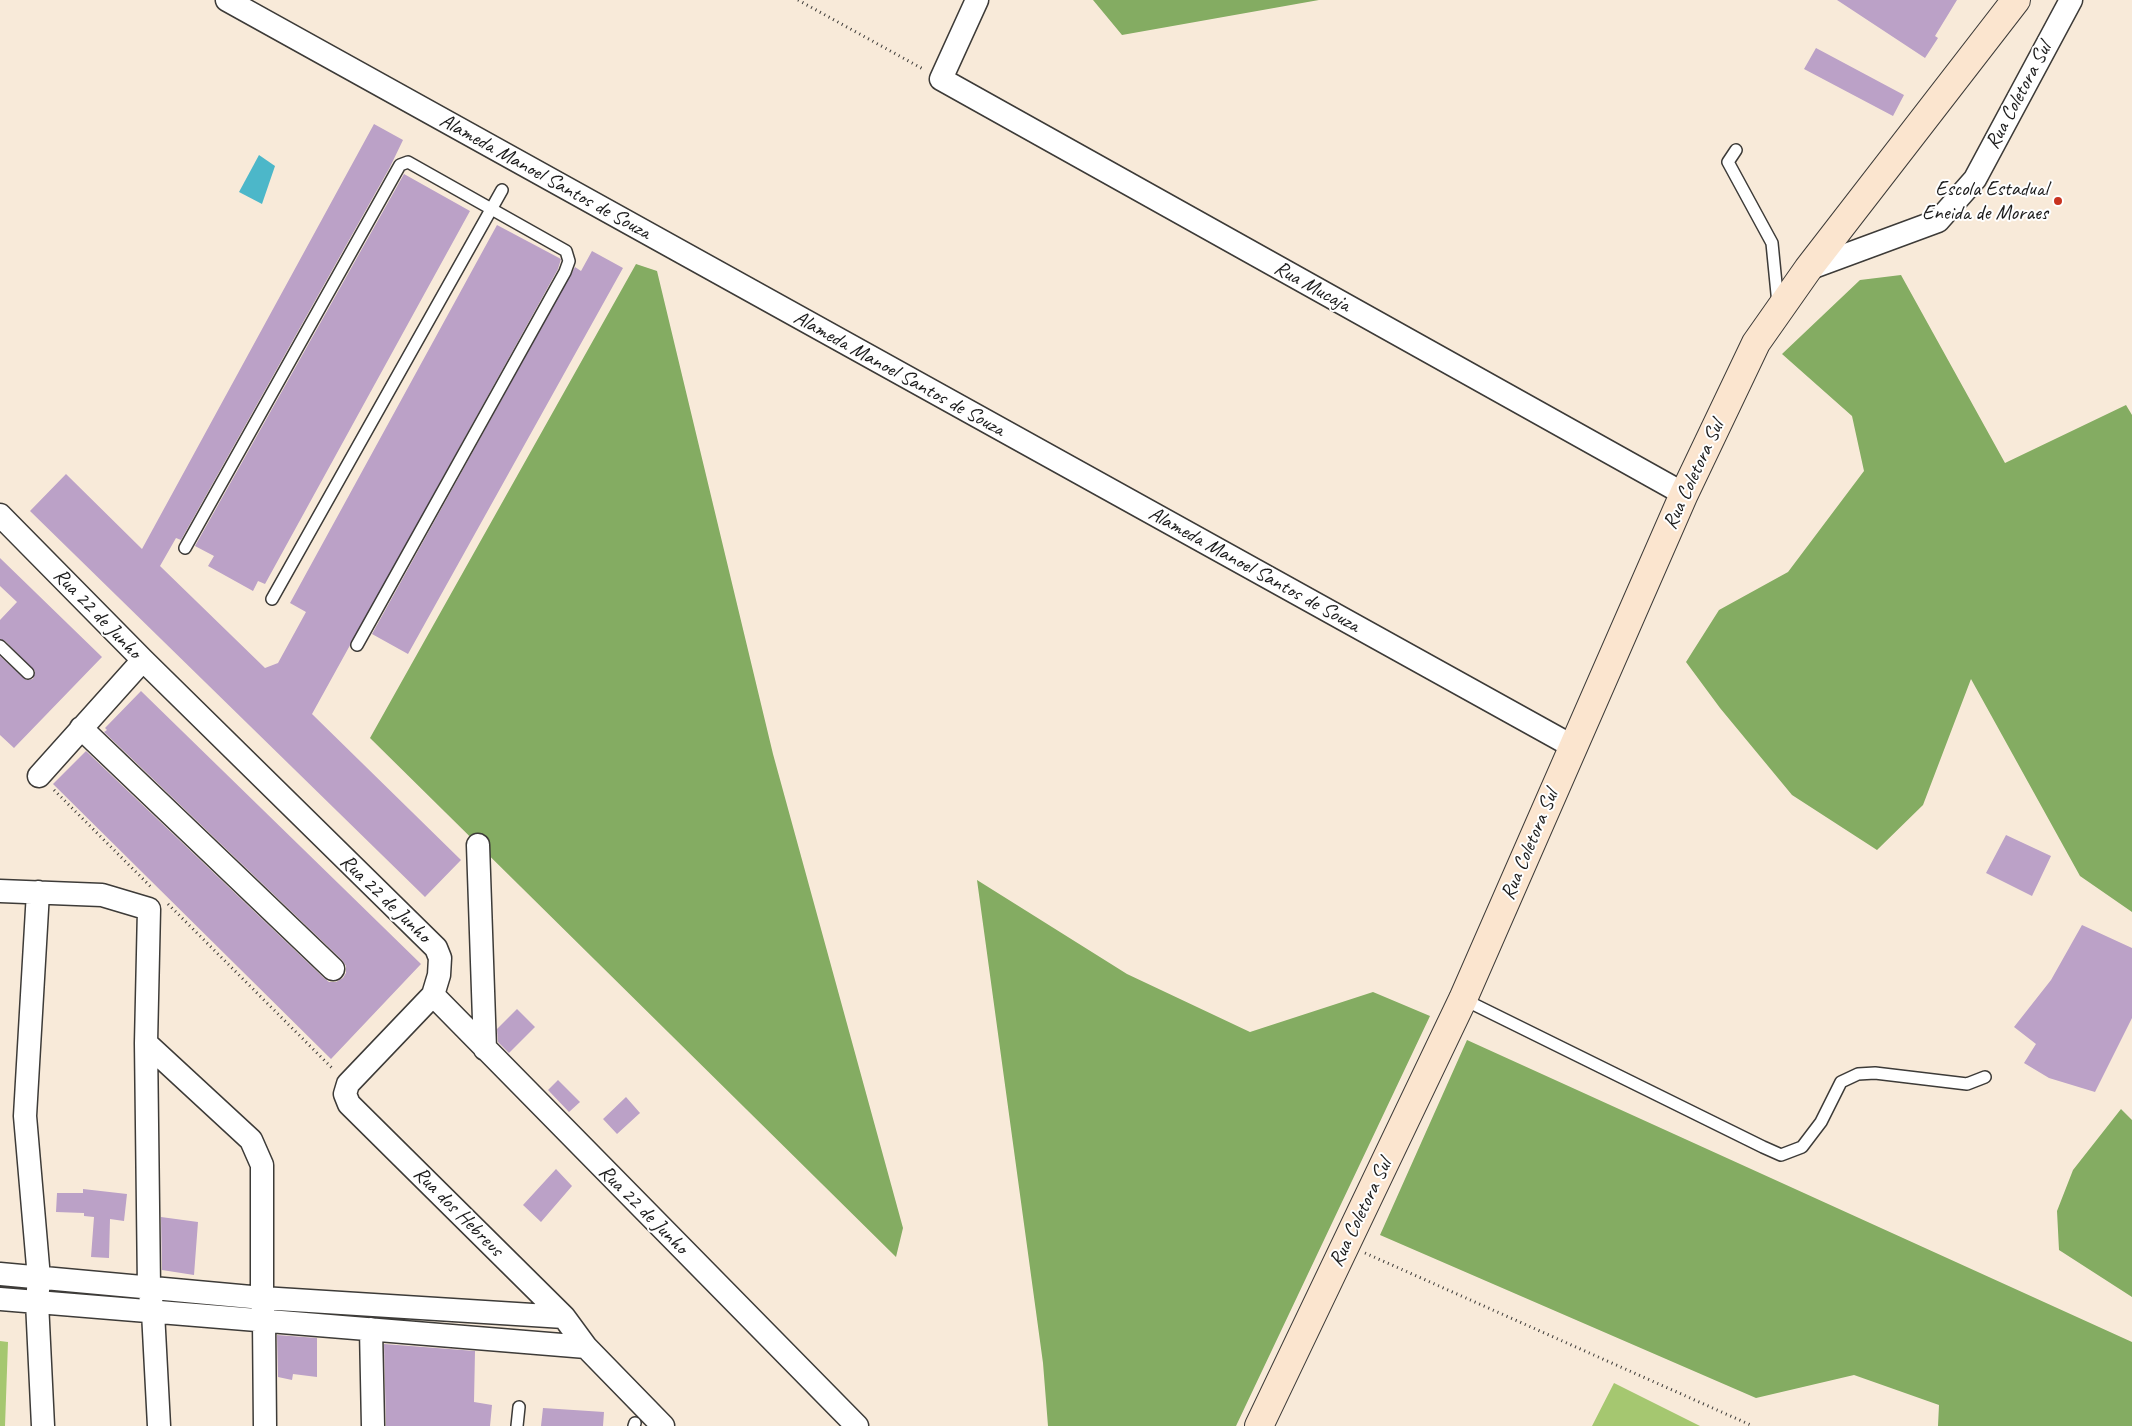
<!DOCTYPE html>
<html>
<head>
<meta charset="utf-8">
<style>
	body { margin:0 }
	canvas { display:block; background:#f8ead9 }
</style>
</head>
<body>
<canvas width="2132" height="1426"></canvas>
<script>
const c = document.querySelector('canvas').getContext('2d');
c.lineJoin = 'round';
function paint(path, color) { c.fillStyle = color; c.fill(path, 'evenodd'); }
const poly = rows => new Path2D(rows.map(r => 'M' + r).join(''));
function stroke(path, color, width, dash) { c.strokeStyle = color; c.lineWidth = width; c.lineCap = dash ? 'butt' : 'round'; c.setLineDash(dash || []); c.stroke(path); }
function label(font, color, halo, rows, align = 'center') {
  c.font = font + ' Caveat,sans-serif'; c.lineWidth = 4; c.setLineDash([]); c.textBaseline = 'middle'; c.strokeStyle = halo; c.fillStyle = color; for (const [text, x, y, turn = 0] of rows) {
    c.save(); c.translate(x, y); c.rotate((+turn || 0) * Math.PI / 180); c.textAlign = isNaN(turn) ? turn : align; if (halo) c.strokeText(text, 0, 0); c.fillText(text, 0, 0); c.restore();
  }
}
paint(poly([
	[0,1341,8,1342,5,1426,0,1426],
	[1614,1383,1700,1426,1592,1426]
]), '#a5c770');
paint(poly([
	[1093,0,1319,0,1122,35],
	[636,264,657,271,773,754,903,1228,896,1257,370,738],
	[1901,275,2005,463,2126,405,2132,415,2132,912,2080,876,1971,679,1923,805,1877,850,1792,795,1720,708,1686,662,1719,610,1788,572,1864,471,1852,416,1782,354,1860,280],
	[977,880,1127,974,1250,1032,1373,992,1430,1016,1236,1426,1048,1426,1043,1363],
	[1467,1040,2132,1342,2132,1426,1938,1426,1939,1405,1854,1375,1756,1398,1380,1235],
	[2121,1109,2132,1120,2132,1297,2059,1250,2057,1211,2073,1170]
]), '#84ac62');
paint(poly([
	[259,155,275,166,262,204,239,192]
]), '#4cb7c9');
paint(poly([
	[1837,0,1957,0,1935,36,1938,38,1925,58],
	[1816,48,1904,95,1893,116,1804,69],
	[374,124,403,140,390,167,181,540,176,538,160,566,265,668,278,663,306,612,290,603,497,225,561,259,558,269,312,714,461,860,425,897,30,511,66,474,142,549],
	[404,174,470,211,265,584,258,581,253,591,208,566,214,556,195,546],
	[592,251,623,268,408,654,372,634,575,267,581,271],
	[0,558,102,657,14,748,0,735,0,656,26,680,33,679,35,671,5,641,0,639,0,620,17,602,0,586],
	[141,691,421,964,331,1059,53,784,86,751,324,978,329,982,336,982,343,978,346,973,346,966,342,960,104,732,107,730,105,728],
	[2006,835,2051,856,2032,896,1986,873],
	[2082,925,2132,948,2132,1018,2095,1092,2049,1078,2024,1063,2036,1044,2014,1027,2051,980],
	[517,1009,535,1027,509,1053,498,1042,497,1029],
	[558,1080,580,1102,569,1112,548,1090],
	[626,1097,640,1113,617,1134,603,1119],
	[556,1169,572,1186,541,1222,523,1205],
	[83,1189,127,1194,124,1221,110,1219,109,1258,91,1257,94,1217,84,1216,84,1213,56,1212,57,1193,83,1193],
	[161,1217,198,1222,194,1275,162,1270],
	[277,1335,317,1338,317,1377,293,1374,292,1380,278,1377],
	[384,1344,475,1351,474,1402,492,1405,490,1426,386,1426],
	[543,1408,604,1412,603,1426,541,1426]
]), '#bba1c7');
const lane = poly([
	[1736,150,1728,162,1772,243,1778,304],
	[185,548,400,165,408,162,566,251,569,261,565,272,357,645],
	[272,599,502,190],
	[0,646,28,673],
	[1463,999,1763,1147,1781,1155,1802,1147,1821,1122,1841,1082,1858,1074,1875,1073,1967,1084,1985,1077],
	[517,1426,519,1407],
	[634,1426,635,1423]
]);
const street = poly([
	[227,0,1572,746],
	[977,0,941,79,1684,494],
	[1808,269,1938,221,1975,179,2071,0],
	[0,515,143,660,436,948,440,958,439,975,433,995,857,1426],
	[81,728,333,969],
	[39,776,143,660],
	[478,845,485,1049],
	[0,891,102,895,149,909,146,1043,149,1288,153,1312,159,1426],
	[38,892,25,1116,39,1278,37,1302,43,1426],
	[433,995,348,1084,345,1094,349,1104,564,1317,586,1347,663,1426],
	[146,1043,251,1140,262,1165,262,1298,264,1321,265,1426],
	[0,1274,262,1298,564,1317],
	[0,1299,586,1347],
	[371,1329,373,1426]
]);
const secondary = poly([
	[1259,1426,1463,999,1684,494,1756,343,1808,269,2016,0]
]);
stroke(lane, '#3d3b38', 14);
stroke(street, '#3d3b38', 25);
stroke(secondary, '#3d3b38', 30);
stroke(poly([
	[798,0,923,69],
	[54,790,152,888],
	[168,904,334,1070],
	[1365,1253,1753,1426]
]), '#3d3b38', 3, [1, 4]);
stroke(lane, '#fff', 11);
stroke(street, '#fff', 22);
stroke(secondary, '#fbe5cf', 28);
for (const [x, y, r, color] of [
	[2058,201,5,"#c8321e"]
]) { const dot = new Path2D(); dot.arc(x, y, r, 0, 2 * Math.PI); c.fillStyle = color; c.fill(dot); stroke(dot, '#fff', 2); }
label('21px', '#1c1c1c', '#fff', [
	["Rua Coletora Sul",2019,96,-62],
	["Alameda Manoel Santos de Souza",545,177,29],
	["Rua Mucaja",1312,287,29],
	["Alameda Manoel Santos de Souza",899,374,29],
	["Rua Coletora Sul",1694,475,-65],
	["Alameda Manoel Santos de Souza",1254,570,29],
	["Rua 22 de Junho",97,614,46],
	["Rua Coletora Sul",1530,845,-67],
	["Rua 22 de Junho",385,899,44],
	["Rua 22 de Junho",643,1210,45],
	["Rua dos Hebreus",458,1212,45],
	["Rua Coletora Sul",1361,1213,-64]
]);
label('21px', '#1c1c1c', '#fff', [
	["Escola Estadual",2048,189],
	["Eneida de Moraes",2048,213]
], 'right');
</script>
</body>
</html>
